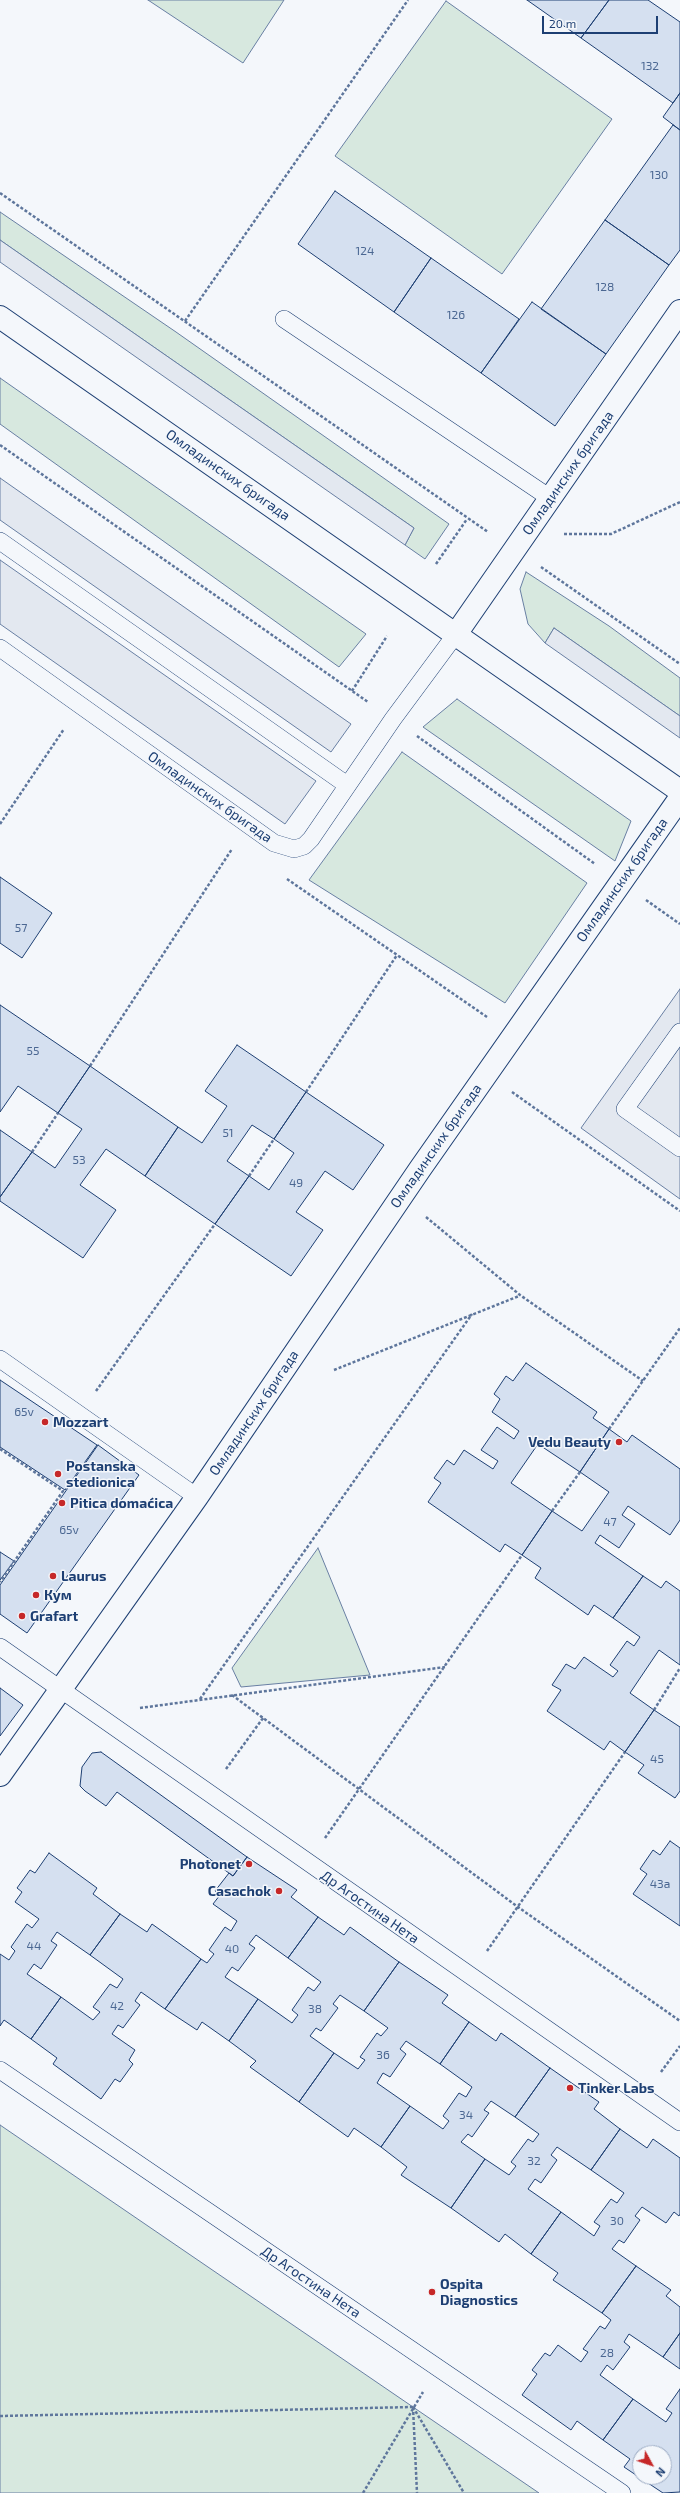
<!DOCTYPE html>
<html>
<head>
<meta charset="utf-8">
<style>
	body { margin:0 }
	#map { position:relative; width:680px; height:2493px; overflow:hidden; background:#f4f7fb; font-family:"Exo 2",sans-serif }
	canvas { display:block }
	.north { position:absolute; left:632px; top:2445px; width:40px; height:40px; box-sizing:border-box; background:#f4f7fb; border:1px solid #9eadc5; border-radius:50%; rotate:130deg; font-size:11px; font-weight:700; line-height:16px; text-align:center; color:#1d3f73 }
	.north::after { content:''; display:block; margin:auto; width:14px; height:18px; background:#c62828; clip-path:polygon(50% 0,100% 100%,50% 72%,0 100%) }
	.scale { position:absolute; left:542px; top:16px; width:116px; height:18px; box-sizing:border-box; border:2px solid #1d3f73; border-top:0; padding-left:5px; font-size:12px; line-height:14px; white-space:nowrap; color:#1d3f73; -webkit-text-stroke:3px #f4f7fb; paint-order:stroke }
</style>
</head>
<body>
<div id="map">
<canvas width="680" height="2493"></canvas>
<div class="north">N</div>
<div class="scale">20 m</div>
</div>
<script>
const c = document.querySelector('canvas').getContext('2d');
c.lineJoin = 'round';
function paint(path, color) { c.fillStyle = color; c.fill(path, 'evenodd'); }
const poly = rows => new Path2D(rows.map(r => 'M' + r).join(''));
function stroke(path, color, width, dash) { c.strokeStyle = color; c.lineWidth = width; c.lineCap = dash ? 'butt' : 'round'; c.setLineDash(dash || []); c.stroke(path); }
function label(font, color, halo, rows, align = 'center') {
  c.font = font + ' "Exo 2",sans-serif'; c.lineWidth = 3; c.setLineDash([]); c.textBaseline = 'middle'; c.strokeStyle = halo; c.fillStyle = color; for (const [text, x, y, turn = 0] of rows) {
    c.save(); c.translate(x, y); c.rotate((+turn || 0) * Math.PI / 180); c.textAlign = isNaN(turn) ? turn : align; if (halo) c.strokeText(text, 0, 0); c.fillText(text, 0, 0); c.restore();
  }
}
const green = poly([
	[148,0,284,0,243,63,148,0],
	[446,1,612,119,502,274,335,156,446,1],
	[0,212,176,332,449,524,425,559,405,545,414,528,0,240,0,212],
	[0,378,366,634,339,667,0,424,0,378],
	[526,572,609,626,680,678,680,716,554,628,545,643,528,624,520,589,526,572],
	[457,699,631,821,615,861,423,727,457,699],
	[402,752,587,883,505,1003,309,880,402,752],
	[318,1548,370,1675,241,1687,232,1668,318,1548],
	[0,2125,413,2407,539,2493,0,2493,0,2125]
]);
paint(green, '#d7e8df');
stroke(green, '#687fa3', 1);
const parking = poly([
	[0,240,414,528,405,545,0,262,0,240],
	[0,478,351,724,331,752,0,520,0,478],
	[0,560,316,781,285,824,0,624,0,560],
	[554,628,680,716,680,738,545,643,554,628],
	[680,989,680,1199,581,1128,680,989]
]);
paint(parking, '#e3e8f0');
stroke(parking, '#687fa3', 1);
const building = poly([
	[527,0,609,0,581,38,527,0],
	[609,0,648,0,680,22,680,93,673,103,581,38,609,0],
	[680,93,680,130,663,117,680,93],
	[673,125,680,130,680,250,669,265,605,220,673,125],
	[335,191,431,258,394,312,298,244,335,191],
	[605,220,669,265,606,354,541,309,605,220],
	[431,258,519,319,481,373,394,312,431,258],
	[532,302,606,354,555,426,481,373,532,302],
	[0,877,52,913,22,958,0,943,0,877],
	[0,1005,90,1066,58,1113,18,1086,0,1112,0,1005],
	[237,1045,306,1092,274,1139,252,1125,227,1161,249,1176,215,1224,145,1176,178,1127,202,1143,227,1106,205,1091,237,1045],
	[90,1066,178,1127,145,1176,106,1149,80,1185,116,1210,83,1258,0,1201,0,1197,32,1152,55,1168,82,1129,58,1113,90,1066],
	[306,1092,384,1145,353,1190,325,1171,296,1212,323,1230,291,1276,215,1224,249,1176,269,1190,294,1153,274,1139,306,1092],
	[0,1130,32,1152,0,1197,0,1130],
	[526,1363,597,1412,593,1418,609,1429,580,1472,538,1444,511,1483,552,1511,522,1555,505,1544,500,1552,428,1502,441,1483,434,1478,447,1460,454,1465,464,1450,493,1469,498,1461,481,1450,497,1427,514,1439,519,1431,492,1412,500,1399,494,1394,506,1376,513,1381,526,1363],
	[0,1380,97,1445,65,1490,0,1447,0,1380],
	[609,1429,627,1442,632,1435,680,1469,680,1520,670,1535,628,1506,622,1515,635,1524,619,1548,600,1535,595,1543,643,1576,613,1618,594,1605,588,1615,535,1578,541,1568,522,1555,552,1511,582,1531,609,1492,580,1472,609,1429],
	[98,1445,139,1475,27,1633,0,1614,0,1585,98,1445],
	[0,1552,14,1561,0,1580,0,1552],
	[643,1576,661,1588,666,1581,680,1591,680,1665,659,1650,630,1693,654,1710,625,1752,610,1741,604,1750,547,1711,561,1690,552,1685,566,1664,575,1669,584,1657,613,1677,618,1671,610,1665,627,1641,634,1646,640,1637,613,1618,643,1576],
	[0,1688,23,1705,0,1736,0,1688],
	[654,1710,680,1727,680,1791,675,1798,638,1773,644,1765,625,1752,654,1710],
	[101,1752,247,1857,233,1876,117,1792,106,1806,85,1791,80,1786,82,1767,92,1753,101,1752],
	[670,1841,680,1848,680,1926,633,1894,647,1874,640,1869,653,1850,660,1855,670,1841],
	[49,1853,97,1888,93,1894,120,1914,90,1955,57,1932,51,1941,57,1945,41,1969,34,1964,27,1974,61,1997,31,2039,4,2020,0,2026,0,1954,9,1960,15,1951,11,1947,27,1924,32,1928,39,1919,15,1902,22,1892,17,1888,30,1870,35,1873,49,1853],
	[247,1857,297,1890,291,1897,318,1917,288,1958,256,1935,249,1944,255,1948,238,1971,232,1967,225,1977,258,1999,229,2041,202,2022,197,2030,165,2009,201,1959,207,1963,214,1954,209,1950,225,1927,231,1931,237,1921,213,1904,220,1895,215,1891,229,1873,233,1876,247,1857],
	[120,1914,147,1932,152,1924,201,1959,165,2009,141,1992,135,2001,140,2005,123,2028,118,2025,112,2034,135,2050,129,2060,133,2064,120,2082,115,2079,101,2099,53,2064,57,2058,31,2039,61,1997,93,2020,100,2012,93,2007,110,1984,117,1988,123,1979,90,1955,120,1914],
	[318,1917,344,1935,350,1927,399,1962,364,2011,340,1995,333,2004,338,2008,321,2031,316,2028,310,2036,334,2053,299,2102,250,2067,256,2061,229,2041,258,1999,292,2023,298,2015,292,2010,308,1987,314,1991,321,1982,288,1958,318,1917],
	[399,1962,448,1995,442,2003,469,2022,440,2064,406,2041,400,2049,406,2054,390,2077,383,2073,377,2083,410,2106,381,2147,354,2128,348,2137,299,2102,334,2053,358,2069,365,2060,360,2057,377,2033,381,2036,388,2028,364,2011,399,1962],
	[469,2022,496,2041,501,2033,550,2068,515,2117,491,2101,484,2110,489,2113,472,2137,468,2134,461,2142,485,2159,451,2208,401,2175,407,2167,381,2147,410,2106,443,2129,449,2121,443,2116,459,2093,466,2097,472,2087,440,2064,469,2022],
	[550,2068,599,2102,594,2109,620,2129,591,2170,557,2147,551,2155,557,2160,541,2183,535,2179,528,2189,561,2212,531,2254,505,2234,499,2242,451,2208,485,2159,509,2175,516,2166,511,2162,528,2139,533,2142,539,2134,515,2117,550,2068],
	[620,2129,647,2148,653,2139,680,2158,680,2214,679,2216,674,2212,666,2223,642,2207,635,2216,640,2220,624,2243,619,2240,612,2249,636,2266,602,2313,553,2280,558,2273,531,2254,561,2212,594,2236,600,2226,594,2222,611,2199,617,2203,624,2193,591,2170,620,2129],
	[636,2266,671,2290,666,2296,680,2307,680,2333,663,2357,629,2334,624,2342,630,2347,613,2370,607,2365,600,2375,633,2399,603,2440,577,2421,571,2430,522,2395,537,2374,532,2370,545,2353,550,2356,558,2345,581,2362,588,2352,583,2349,600,2326,605,2329,611,2320,602,2313,636,2266],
	[680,2333,680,2369,663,2357,680,2333],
	[680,2389,680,2492,663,2493,624,2467,630,2459,603,2440,633,2399,666,2422,672,2413,666,2409,680,2389],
	[640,2453,664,2453,664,2477,640,2477,640,2453]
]);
paint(building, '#d5e0f0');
stroke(building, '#1d3f73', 1);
const lane = poly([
	[284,319,550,498],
	[0,541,347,785],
	[0,648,274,843,294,849,304,846,311,839,393,719,456,634],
	[680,1032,625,1109,680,1148],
	[0,1359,197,1497],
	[0,1647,680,2122],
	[0,2070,622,2493]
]);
const street = poly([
	[456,634,680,311],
	[0,1775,197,1497,420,1169,680,798]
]);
const secondary = poly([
	[0,317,680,791]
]);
stroke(lane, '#1d3f73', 18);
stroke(street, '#1d3f73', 24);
stroke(secondary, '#1d3f73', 24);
stroke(poly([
	[0,193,488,532],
	[185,321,408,0],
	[0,445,368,702],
	[564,534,611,534,680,502],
	[436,564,467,519],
	[541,567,680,664],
	[352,691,387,636],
	[417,736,595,864],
	[0,824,64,729],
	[287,879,487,1017],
	[646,900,680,924],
	[90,1066,232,849],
	[306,1092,397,955],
	[512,1092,680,1211],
	[32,1152,58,1113],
	[249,1176,274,1139],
	[426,1217,520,1295,643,1381],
	[334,1370,519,1296],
	[96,1391,215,1224],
	[609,1429,680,1328],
	[0,1449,63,1491,0,1582],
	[552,1511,580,1472],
	[232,1695,518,1907,680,2021],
	[200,1699,472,1314],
	[140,1708,445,1667],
	[654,1710,680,1668],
	[226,1769,263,1718],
	[325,1838,522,1555],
	[487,1951,625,1752],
	[661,2072,680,2046],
	[413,2407,464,2493],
	[413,2407,417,2493],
	[0,2416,413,2407],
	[363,2493,423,2392]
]), '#5e769c', 2.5, [3, 2]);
stroke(lane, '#f4f7fb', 17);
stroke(street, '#f4f7fb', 22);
stroke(secondary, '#f4f7fb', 22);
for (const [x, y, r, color] of [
	[45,1422,4,"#c62828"],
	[619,1442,4,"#c62828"],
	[58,1474,4,"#c62828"],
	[62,1503,4,"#c62828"],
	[53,1576,4,"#c62828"],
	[36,1595,4,"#c62828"],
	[22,1616,4,"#c62828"],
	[249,1864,4,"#c62828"],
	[279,1891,4,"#c62828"],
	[570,2088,4,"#c62828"],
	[432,2292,4,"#c62828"]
]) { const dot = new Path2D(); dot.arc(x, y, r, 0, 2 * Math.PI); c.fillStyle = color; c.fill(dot); stroke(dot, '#f4f7fb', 1.5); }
label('12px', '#4b6792', null, [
	["132",650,66],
	["130",659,175],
	["124",365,251],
	["128",605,287],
	["126",456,315],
	["57",21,928],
	["55",33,1051],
	["51",228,1133],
	["53",79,1160],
	["49",296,1183],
	["65v",24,1412],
	["47",610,1522],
	["65v",69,1530],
	["45",657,1759],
	["43a",660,1884],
	["44",34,1946],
	["40",232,1949],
	["42",117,2006],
	["38",315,2009],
	["36",383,2055],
	["34",466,2115],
	["32",534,2161],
	["30",617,2221],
	["28",607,2353]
]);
label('14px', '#1d3f73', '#f4f7fb', [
	["Омладинских бригада",568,473,-55],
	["Омладинских бригада",228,475,35],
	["Омладинских бригада",210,797,35],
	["Омладинских бригада",622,880,-55],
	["Омладинских бригада",436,1146,-55],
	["Омладинских бригада",254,1413,-56],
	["Др Агостина Нета",370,1907,35],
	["Др Агостина Нета",311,2282,34]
]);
label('bold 14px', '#1d3f73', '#f4f7fb', [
	["Mozzart",53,1422],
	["Vedu Beauty",611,1442,"right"],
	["Postanska",66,1466],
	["stedionica",66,1482],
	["Pitica domaćica",70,1503],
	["Laurus",61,1576],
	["Кум",44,1595],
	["Grafart",30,1616],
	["Photonet",241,1864,"right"],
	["Casachok",271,1891,"right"],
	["Tinker Labs",578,2088],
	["Ospita",440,2284],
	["Diagnostics",440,2300]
], 'left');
</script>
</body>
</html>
